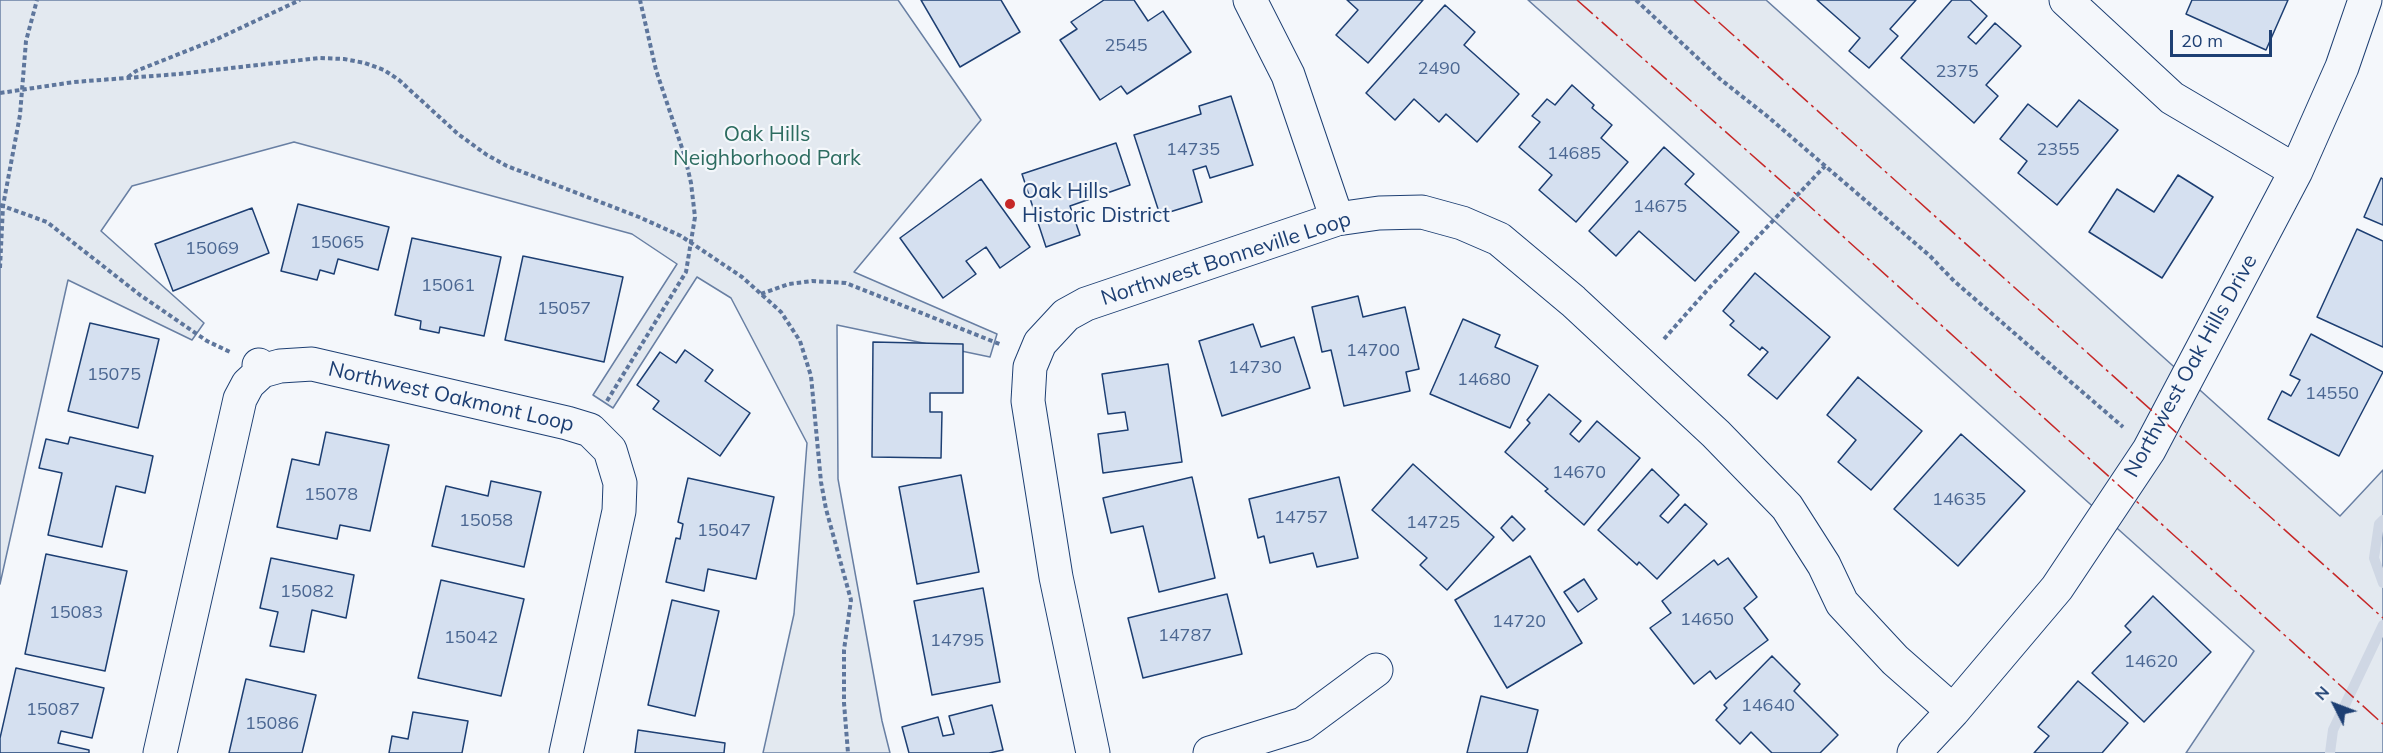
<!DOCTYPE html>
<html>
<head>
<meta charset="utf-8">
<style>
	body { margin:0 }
	#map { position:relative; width:2383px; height:753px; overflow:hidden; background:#f4f7fb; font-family:Mulish,sans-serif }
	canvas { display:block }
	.north { position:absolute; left:2305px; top:675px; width:60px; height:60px; -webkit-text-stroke:4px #f4f7fb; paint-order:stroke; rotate:312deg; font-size:16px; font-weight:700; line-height:24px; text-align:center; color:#1d3f73 }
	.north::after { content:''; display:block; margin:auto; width:21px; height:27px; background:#1d3f73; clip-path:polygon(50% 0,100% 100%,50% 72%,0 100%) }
	.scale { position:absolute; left:2170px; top:30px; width:102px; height:27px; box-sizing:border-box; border:3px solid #1d3f73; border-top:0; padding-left:8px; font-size:18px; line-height:21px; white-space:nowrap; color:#1d3f73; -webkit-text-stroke:4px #f4f7fb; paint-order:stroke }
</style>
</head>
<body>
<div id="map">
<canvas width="2383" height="753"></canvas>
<div class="north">N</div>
<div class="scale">20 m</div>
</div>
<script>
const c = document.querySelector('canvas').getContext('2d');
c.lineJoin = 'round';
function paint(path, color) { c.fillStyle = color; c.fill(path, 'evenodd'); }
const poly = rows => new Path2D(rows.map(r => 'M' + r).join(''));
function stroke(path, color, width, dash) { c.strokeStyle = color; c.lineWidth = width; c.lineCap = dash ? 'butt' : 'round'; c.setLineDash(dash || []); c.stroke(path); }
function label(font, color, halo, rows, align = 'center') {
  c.font = font + ' Mulish,sans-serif'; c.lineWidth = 4.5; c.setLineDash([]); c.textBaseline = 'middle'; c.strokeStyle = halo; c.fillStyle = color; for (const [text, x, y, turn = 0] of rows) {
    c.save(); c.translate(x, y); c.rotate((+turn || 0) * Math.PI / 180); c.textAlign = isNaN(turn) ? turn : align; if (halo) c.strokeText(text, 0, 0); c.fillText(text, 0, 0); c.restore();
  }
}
const green = poly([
	[0,0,898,0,981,120,854,272,997,334,990,357,837,325,838,479,882,721,890,753,763,753,794,614,807,443,731,298,697,277,613,408,593,395,677,264,632,234,294,142,132,186,101,231,204,323,192,340,68,280,0,584,0,0],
	[1528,0,1766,0,2340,516,2383,470,2383,753,2186,753,2254,651,1528,0]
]);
paint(green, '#e3e9f0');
stroke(green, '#687fa3', 1.5);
stroke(poly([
	[2383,520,2379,524,2374,558,2383,583],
	[2330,753,2333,730,2383,625]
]), '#cfd7e4', 10);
const building = poly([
	[921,0,1001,0,1020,32,960,67,921,0],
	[1104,0,1134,0,1148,21,1163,11,1191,52,1127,94,1121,86,1100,100,1060,40,1077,29,1071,22,1104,0],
	[1347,0,1423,0,1368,63,1336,35,1358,10,1347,0],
	[1817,0,1916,0,1890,29,1898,36,1869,68,1849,51,1860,38,1817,0],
	[1952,0,1970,0,1987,16,1968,37,1976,44,1995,23,2021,46,1986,85,1998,96,1974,123,1901,58,1952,0],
	[2192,0,2288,0,2266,50,2186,14,2192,0],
	[1445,5,1475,32,1464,45,1519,94,1477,142,1446,114,1439,122,1414,99,1395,120,1366,93,1445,5],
	[1572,85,1594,105,1592,108,1612,125,1601,138,1628,162,1576,222,1539,190,1552,175,1519,147,1540,122,1532,116,1547,99,1555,105,1572,85],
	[1231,96,1253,165,1210,178,1206,166,1193,170,1202,202,1160,215,1134,135,1201,114,1199,106,1231,96],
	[2079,100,2118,130,2057,205,2018,173,2027,161,2000,139,2028,104,2057,127,2079,100],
	[1116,143,1130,185,1070,206,1080,235,1046,247,1022,174,1116,143],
	[1664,147,1694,174,1685,184,1739,232,1695,281,1639,231,1616,256,1589,231,1664,147],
	[2178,175,2213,197,2162,278,2089,232,2117,189,2154,212,2178,175],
	[2381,178,2383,179,2383,225,2364,217,2381,178],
	[981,179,1030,247,1000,268,986,247,966,261,976,274,943,298,900,238,981,179],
	[298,204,389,227,378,270,338,259,334,274,320,270,317,280,281,271,298,204],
	[252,208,269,253,173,291,155,244,252,208],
	[2357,229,2383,241,2383,347,2317,317,2357,229],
	[412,238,501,257,484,336,440,327,439,333,420,329,421,321,395,315,412,238],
	[523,256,623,277,604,362,505,340,523,256],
	[1755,273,1830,337,1777,399,1748,375,1768,352,1762,347,1760,350,1730,325,1734,321,1723,311,1755,273],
	[1358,296,1363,317,1405,307,1419,369,1406,372,1410,391,1344,406,1331,350,1322,352,1312,307,1358,296],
	[1463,319,1500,335,1495,347,1538,366,1510,428,1430,394,1463,319],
	[90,323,159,339,138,428,68,411,90,323],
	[1253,324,1261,347,1294,337,1310,388,1222,416,1199,341,1253,324],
	[2311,334,2383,372,2339,456,2268,419,2282,391,2291,396,2300,380,2290,375,2311,334],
	[873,342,963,344,963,393,930,393,930,412,942,412,941,458,872,457,873,342],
	[685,350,713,370,705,381,750,413,720,456,653,409,659,401,637,385,660,352,676,363,685,350],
	[1168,364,1182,462,1103,473,1098,434,1128,430,1125,412,1108,414,1102,374,1168,364],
	[1858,377,1922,431,1871,490,1838,462,1856,440,1827,415,1858,377],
	[1549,394,1581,421,1570,434,1579,442,1597,421,1640,458,1584,525,1545,491,1548,489,1505,452,1530,423,1527,420,1549,394],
	[326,432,389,445,370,531,340,525,337,539,277,527,292,459,319,465,326,432],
	[1961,434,2025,491,1958,566,1894,509,1961,434],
	[70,437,153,456,145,493,116,486,102,547,48,535,62,473,39,468,46,439,68,444,70,437],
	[1413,464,1494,537,1447,590,1420,565,1427,558,1372,510,1413,464],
	[1652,469,1679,495,1660,516,1668,523,1685,504,1707,524,1657,579,1639,562,1637,565,1598,530,1652,469],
	[961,475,979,572,917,584,899,487,961,475],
	[1192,477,1215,578,1159,592,1143,526,1111,533,1103,498,1192,477],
	[1339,477,1358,558,1317,567,1313,553,1270,563,1264,536,1258,538,1249,499,1339,477],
	[688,478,774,497,756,579,708,569,704,591,666,582,676,538,680,539,683,524,678,522,688,478],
	[491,481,541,492,524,567,432,546,446,486,488,496,491,481],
	[1512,516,1525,529,1513,541,1501,528,1512,516],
	[46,554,127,571,105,671,25,654,46,554],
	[1530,556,1582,643,1507,688,1455,600,1530,556],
	[271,558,354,575,346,618,312,610,304,652,270,646,278,612,260,608,271,558],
	[1728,558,1757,597,1744,608,1768,640,1716,679,1710,671,1694,684,1650,628,1671,613,1662,601,1714,560,1718,565,1728,558],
	[1584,579,1597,599,1578,612,1564,592,1584,579],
	[441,580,524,599,501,696,418,678,441,580],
	[983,588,1000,682,932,695,914,601,983,588],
	[1227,594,1242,654,1143,678,1128,618,1227,594],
	[2153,596,2211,652,2144,722,2092,673,2131,632,2125,626,2153,596],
	[672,600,719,611,695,716,648,705,672,600],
	[1772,656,1800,684,1794,691,1838,735,1820,753,1772,753,1751,732,1740,744,1716,720,1727,708,1724,705,1772,656],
	[16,668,104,688,92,738,61,731,58,743,89,750,89,753,0,753,0,738,16,668],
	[246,679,316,695,302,753,229,753,246,679],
	[2078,681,2128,723,2102,753,2034,753,2049,736,2038,727,2078,681],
	[1481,696,1538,710,1527,753,1467,753,1481,696],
	[992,705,1003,750,989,753,909,753,902,727,938,717,943,736,954,734,949,716,992,705],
	[413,712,468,721,462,753,389,753,392,736,408,739,413,712],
	[638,730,725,743,724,753,635,753,638,730]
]);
paint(building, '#d5e0f0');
stroke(building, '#1d3f73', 1.5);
const minor = poly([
	[1250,0,1288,75,1337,219],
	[2066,0,2172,98,2296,171],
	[259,365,262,371,280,366,312,364,567,423,590,430,610,450,620,483,619,511,566,753],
	[160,753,240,399,248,384,262,371],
	[1093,753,1056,577,1028,401,1030,367,1040,343,1066,315,1086,304,1337,219,1379,213,1422,212,1462,223,1499,239,1573,301,1716,434,1787,507,1824,565,1842,603,1895,660,1953,711],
	[1210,753,1303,724,1376,670],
	[1914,753,1953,711,2057,588,2149,450,2296,171,2342,67,2365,0]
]);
stroke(minor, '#1d3f73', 35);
stroke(poly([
	[1636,0,1720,79,1767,116,1930,256,1954,281,2123,427],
	[128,77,136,71,217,39,300,0],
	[0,93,74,82,179,74,319,58,344,59,365,63,384,70,399,80,458,134,487,155,507,166,639,217,681,236,742,277,781,312,800,341,811,376,821,482,826,509,851,600,844,650,844,703,848,753],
	[0,205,47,222,140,295,207,341,230,352],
	[0,268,3,206,20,115,26,41,37,0],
	[761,294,789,284,812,281,846,283,1002,345],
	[1664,339,1710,287,1825,166],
	[607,401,686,272,695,217,691,183,685,157,656,70,640,0]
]), '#5e769c', 4, [4.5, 3]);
stroke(minor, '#f4f7fb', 33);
stroke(poly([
	[1577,0,1806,203,2383,724],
	[1694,0,2383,618]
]), '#c62828', 1.5, [21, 4.5, 3, 4.5]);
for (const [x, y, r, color] of [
	[1010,204,6,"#c62828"]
]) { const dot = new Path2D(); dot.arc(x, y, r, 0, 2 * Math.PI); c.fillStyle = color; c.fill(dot); stroke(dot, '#f4f7fb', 2); }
label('18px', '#4b6792', null, [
	["2545",1126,46],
	["2490",1439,69],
	["2375",1957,72],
	["14735",1193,150],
	["2355",2058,150],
	["14685",1574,154],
	["14675",1660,207],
	["15065",337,243],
	["15069",212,249],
	["15061",448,286],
	["15057",564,309],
	["14700",1373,351],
	["14730",1255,368],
	["15075",114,375],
	["14680",1484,380],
	["14550",2332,394],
	["14670",1579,473],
	["15078",331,495],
	["14635",1959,500],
	["14757",1301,518],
	["15058",486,521],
	["14725",1433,523],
	["15047",724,531],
	["15082",307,592],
	["15083",76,613],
	["14650",1707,620],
	["14720",1519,622],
	["14787",1185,636],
	["15042",471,638],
	["14795",957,641],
	["14620",2151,662],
	["14640",1768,706],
	["15087",53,710],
	["15086",272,724]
]);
label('21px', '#2c6c60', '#f4f7fb', [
	["Oak Hills",767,135],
	["Neighborhood Park",767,159]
]);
label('21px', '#1d3f73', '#f4f7fb', [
	["Oak Hills",1022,192],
	["Historic District",1022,216]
], 'left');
label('21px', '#1d3f73', '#f4f7fb', [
	["Northwest Bonneville Loop",1226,259,-18],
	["Northwest Oak Hills Drive",2191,366,-61],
	["Northwest Oakmont Loop",451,397,13]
]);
</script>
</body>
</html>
